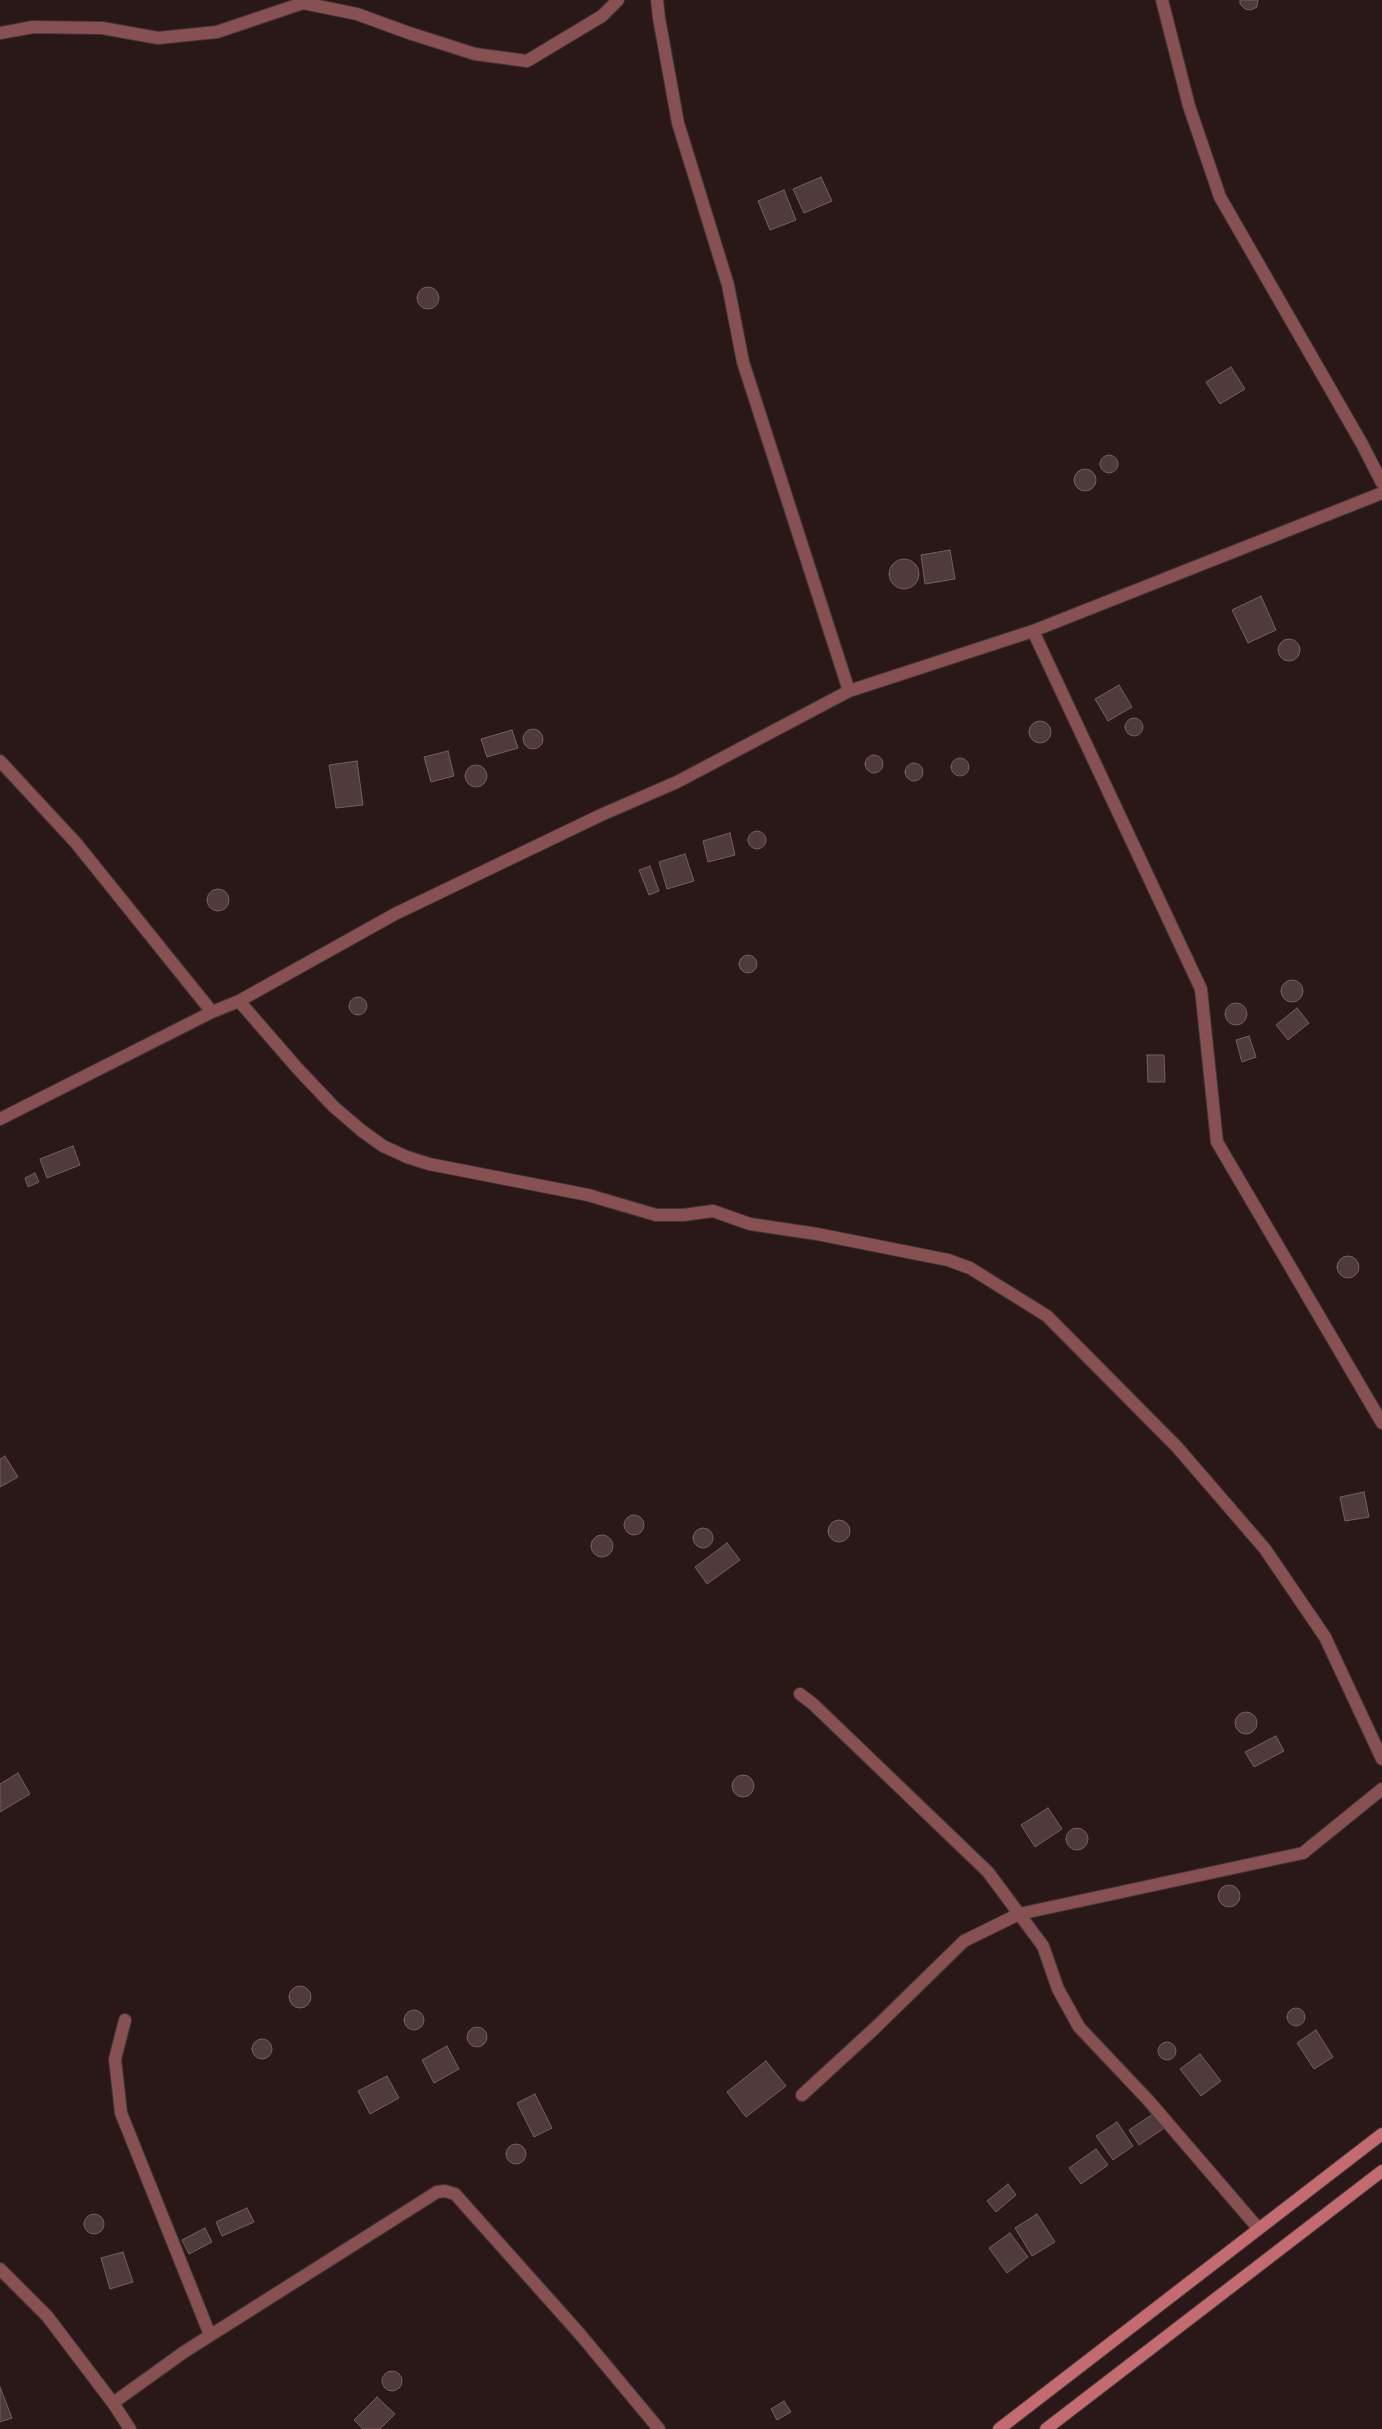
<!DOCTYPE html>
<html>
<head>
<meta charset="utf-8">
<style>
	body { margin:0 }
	canvas { display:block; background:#2a1819 }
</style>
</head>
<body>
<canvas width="1382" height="2429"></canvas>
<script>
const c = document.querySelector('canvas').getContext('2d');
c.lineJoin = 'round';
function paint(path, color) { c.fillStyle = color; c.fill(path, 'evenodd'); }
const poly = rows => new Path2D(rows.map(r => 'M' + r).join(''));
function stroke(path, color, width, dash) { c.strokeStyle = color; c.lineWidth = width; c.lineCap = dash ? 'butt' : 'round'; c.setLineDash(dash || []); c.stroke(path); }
const building = poly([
	[1258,0,1257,7,1251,10,1245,9,1240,4,1240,0,1258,0],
	[821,177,832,201,804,213,793,189,821,177],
	[784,190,796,220,770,230,758,201,784,190],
	'417 298a11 11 0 1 1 22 0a11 11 0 1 1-22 0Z',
	[1231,367,1245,389,1220,404,1206,382,1231,367],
	'1100 464a9 9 0 1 1 18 0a9 9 0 1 1-18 0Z',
	'1074 480a11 11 0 1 1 22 0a11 11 0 1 1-22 0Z',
	[950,550,955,579,925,584,921,555,950,550],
	'889 574a15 15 0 1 1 30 0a15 15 0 1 1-30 0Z',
	[1261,596,1276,630,1248,643,1232,610,1261,596],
	'1278 650a11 11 0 1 1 22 0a11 11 0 1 1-22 0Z',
	[1119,685,1132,707,1108,721,1095,699,1119,685],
	'1125 727a9 9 0 1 1 18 0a9 9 0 1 1-18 0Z',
	'1029 732a11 11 0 1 1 22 0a11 11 0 1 1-22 0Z',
	'523 739a10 10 0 1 1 20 0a10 10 0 1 1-20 0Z',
	[512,730,518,748,487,757,481,739,512,730],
	[448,751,454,776,431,782,424,757,448,751],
	'865 764a9 9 0 1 1 18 0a9 9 0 1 1-18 0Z',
	'951 767a9 9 0 1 1 18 0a9 9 0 1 1-18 0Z',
	[357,761,363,805,336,808,329,765,357,761],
	'905 772a9 9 0 1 1 18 0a9 9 0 1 1-18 0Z',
	'465 776a11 11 0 1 1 22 0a11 11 0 1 1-22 0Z',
	'748 840a9 9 0 1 1 18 0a9 9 0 1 1-18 0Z',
	[730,833,735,855,708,862,703,841,730,833],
	[685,854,694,881,667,889,659,862,685,854],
	[650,866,659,891,649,895,639,870,650,866],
	'207 900a11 11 0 1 1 22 0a11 11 0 1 1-22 0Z',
	'739 964a9 9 0 1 1 18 0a9 9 0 1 1-18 0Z',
	'1281 991a11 11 0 1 1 22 0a11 11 0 1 1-22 0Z',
	'349 1006a9 9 0 1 1 18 0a9 9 0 1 1-18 0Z',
	'1225 1014a11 11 0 1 1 22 0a11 11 0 1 1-22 0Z',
	[1297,1008,1309,1023,1288,1040,1276,1025,1297,1008],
	[1249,1036,1256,1057,1242,1062,1236,1040,1249,1036],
	[1147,1055,1164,1055,1165,1082,1148,1082,1147,1055],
	[73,1146,80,1165,47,1178,40,1159,73,1146],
	[35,1173,39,1182,28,1187,25,1178,35,1173],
	'1337 1267a11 11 0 1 1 22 0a11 11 0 1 1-22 0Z',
	[5,1456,18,1477,0,1487,0,1459,5,1456],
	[1364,1492,1369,1517,1345,1521,1340,1497,1364,1492],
	'624 1525a10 10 0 1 1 20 0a10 10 0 1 1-20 0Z',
	'828 1531a11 11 0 1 1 22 0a11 11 0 1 1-22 0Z',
	'693 1538a10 10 0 1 1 20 0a10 10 0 1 1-20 0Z',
	'591 1546a11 11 0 1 1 22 0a11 11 0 1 1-22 0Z',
	[727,1543,740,1560,707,1584,695,1567,727,1543],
	'1235 1723a11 11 0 1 1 22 0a11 11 0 1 1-22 0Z',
	[1276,1736,1284,1751,1254,1767,1245,1752,1276,1736],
	[18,1773,30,1794,0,1812,0,1784,18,1773],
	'732 1786a11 11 0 1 1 22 0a11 11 0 1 1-22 0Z',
	[1048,1808,1062,1829,1035,1847,1021,1825,1048,1808],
	'1066 1839a11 11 0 1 1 22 0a11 11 0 1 1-22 0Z',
	'1218 1896a11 11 0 1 1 22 0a11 11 0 1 1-22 0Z',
	'289 1997a11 11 0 1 1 22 0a11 11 0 1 1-22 0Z',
	'1287 2017a9 9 0 1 1 18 0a9 9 0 1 1-18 0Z',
	'404 2020a10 10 0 1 1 20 0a10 10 0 1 1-20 0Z',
	'467 2037a10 10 0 1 1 20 0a10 10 0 1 1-20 0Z',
	[1316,2030,1333,2057,1314,2069,1297,2043,1316,2030],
	'252 2049a10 10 0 1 1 20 0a10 10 0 1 1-20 0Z',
	'1158 2051a9 9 0 1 1 18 0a9 9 0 1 1-18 0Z',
	[447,2046,459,2069,434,2083,422,2060,447,2046],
	[1200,2054,1221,2081,1201,2096,1180,2069,1200,2054],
	[766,2061,786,2086,746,2117,727,2092,766,2061],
	[387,2076,399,2098,370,2114,358,2091,387,2076],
	[535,2094,552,2128,534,2137,517,2103,535,2094],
	[1156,2112,1166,2127,1139,2145,1129,2130,1156,2112],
	[1117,2122,1133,2146,1113,2160,1096,2136,1117,2122],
	'506 2154a10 10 0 1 1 20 0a10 10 0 1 1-20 0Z',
	[1096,2149,1108,2165,1081,2184,1069,2168,1096,2149],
	[1008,2184,1016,2195,996,2212,987,2201,1008,2184],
	[247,2208,254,2222,222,2236,216,2222,247,2208],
	[1037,2214,1055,2242,1032,2256,1015,2228,1037,2214],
	'84 2224a10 10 0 1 1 20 0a10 10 0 1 1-20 0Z',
	[205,2228,212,2242,189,2254,182,2240,205,2228],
	[1010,2233,1028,2257,1007,2273,989,2248,1010,2233],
	[123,2252,133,2282,110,2289,101,2258,123,2252],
	'382 2381a10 10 0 1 1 20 0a10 10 0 1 1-20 0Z',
	[0,2387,12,2418,0,2422,0,2387],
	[377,2397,395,2414,380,2429,363,2429,354,2420,377,2397],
	[784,2401,791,2412,777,2420,771,2409,784,2401]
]);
paint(building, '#503b3c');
stroke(building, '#745d5e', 1);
const minor = poly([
	[657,0,659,18,678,123,728,285,743,362,849,691],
	[1162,0,1189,106,1220,197,1362,444,1382,483],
	[0,33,33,27,102,28,158,38,217,32,303,3,357,14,409,33,475,54,527,61,602,16,618,0],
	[1033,631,1201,989,1217,1142,1382,1423],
	[0,761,76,843,212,1012],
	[239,1001,298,1069,334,1107,362,1131,383,1146,407,1157,429,1164,588,1195,656,1215,683,1215,713,1211,750,1224,817,1234,948,1260,970,1268,1047,1316,1177,1447,1265,1549,1325,1637,1382,1759],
	[0,1119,212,1012,239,1001,395,914,601,815,677,782,849,691,1033,631,1382,493],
	[800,1694,813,1704,988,1872,1043,1946,1058,1989,1079,2027,1148,2100,1258,2228],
	[125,2020,115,2059,121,2113,210,2335],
	[802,2095,875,2028,964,1941,1019,1914,1303,1853,1382,1789],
	[0,2269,47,2316,113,2403,130,2429],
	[113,2403,184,2352,437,2192,445,2191,455,2194,579,2333,659,2429]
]);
const secondary = poly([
	[999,2429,1382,2134],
	[1046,2429,1382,2171]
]);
stroke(minor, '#453434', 14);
stroke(secondary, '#453434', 14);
stroke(minor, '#875053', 12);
stroke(secondary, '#c36b71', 12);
</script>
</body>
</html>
